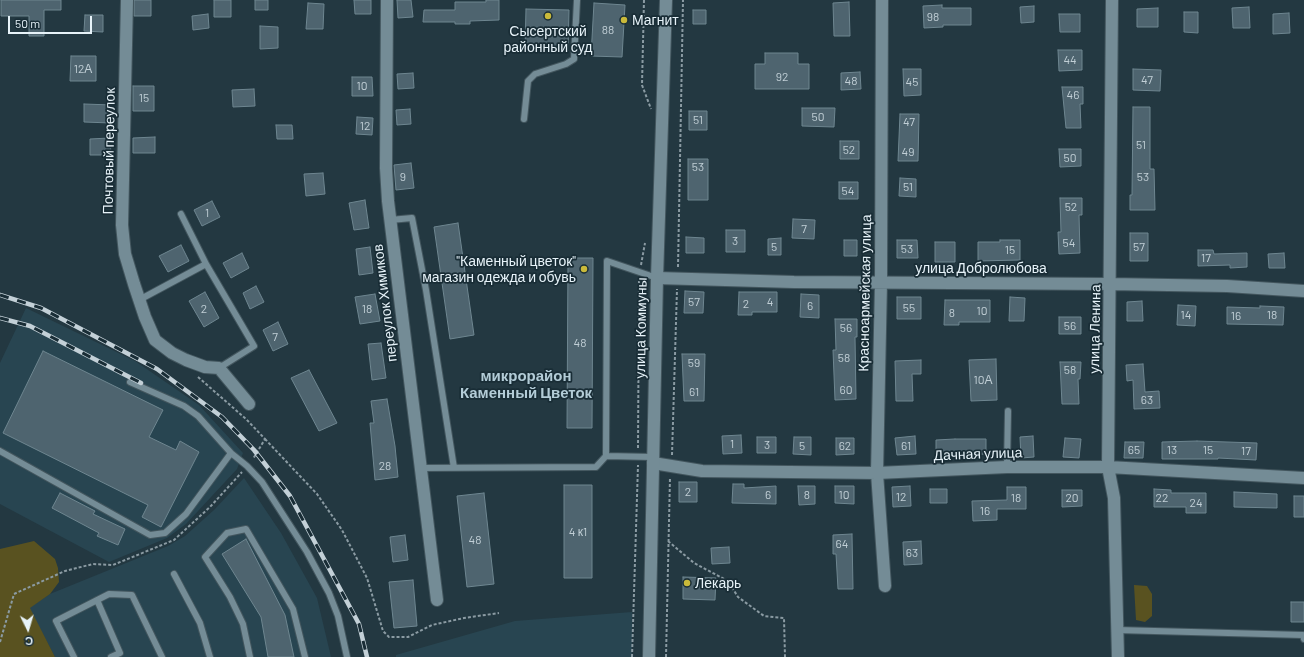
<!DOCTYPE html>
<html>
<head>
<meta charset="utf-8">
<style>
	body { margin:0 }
	#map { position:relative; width:1304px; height:657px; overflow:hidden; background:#233841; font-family:Barlow,sans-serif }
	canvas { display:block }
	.north { position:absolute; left:8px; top:609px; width:40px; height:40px; -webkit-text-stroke:3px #192d36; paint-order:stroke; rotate:175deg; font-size:11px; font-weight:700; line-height:16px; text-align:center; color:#e7f3f9 }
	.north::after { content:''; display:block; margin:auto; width:14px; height:18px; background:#e7f3f9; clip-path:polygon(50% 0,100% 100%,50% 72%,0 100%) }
	.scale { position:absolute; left:8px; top:16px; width:84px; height:18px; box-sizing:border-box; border:2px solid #e7f3f9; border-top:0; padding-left:5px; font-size:12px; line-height:14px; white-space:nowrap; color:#e7f3f9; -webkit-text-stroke:3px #192d36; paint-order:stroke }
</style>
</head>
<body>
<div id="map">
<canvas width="1304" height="657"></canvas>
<div class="north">С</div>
<div class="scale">50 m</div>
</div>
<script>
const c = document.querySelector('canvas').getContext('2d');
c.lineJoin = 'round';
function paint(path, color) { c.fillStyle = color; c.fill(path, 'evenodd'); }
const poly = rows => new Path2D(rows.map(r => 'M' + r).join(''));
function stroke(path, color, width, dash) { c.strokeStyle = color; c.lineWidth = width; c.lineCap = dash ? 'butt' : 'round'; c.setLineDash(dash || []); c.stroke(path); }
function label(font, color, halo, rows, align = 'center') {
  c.font = font + ' Barlow,sans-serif'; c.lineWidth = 3.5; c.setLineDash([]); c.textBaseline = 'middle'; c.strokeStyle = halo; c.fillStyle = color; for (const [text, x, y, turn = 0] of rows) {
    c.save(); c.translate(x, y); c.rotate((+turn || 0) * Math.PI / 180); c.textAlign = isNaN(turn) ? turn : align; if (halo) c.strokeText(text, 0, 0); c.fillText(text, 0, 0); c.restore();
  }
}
paint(poly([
	[26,308,135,361,199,405,243,453,237,469,186,524,167,538,109,562,0,504,0,363],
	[244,478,281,533,317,598,331,657,55,657,29,608,50,594,168,546,185,536,214,510],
	[632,612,632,657,396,657,396,655,515,621]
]), '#284551');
paint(poly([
	[34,541,55,559,58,568,59,582,50,594,30,608,55,657,0,657,0,549],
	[1134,585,1147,586,1152,594,1152,616,1145,622,1136,620]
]), '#595220');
const building = poly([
	[1,0,61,0,61,10,44,10,44,36,29,36,29,16,1,16,1,0],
	[134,0,151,0,151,16,134,16,134,0],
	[214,0,231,0,231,17,214,17,214,0],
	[255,0,268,0,268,10,255,10,255,0],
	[354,0,371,0,371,14,355,14,354,0],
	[397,0,411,0,413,17,398,18,397,0],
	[486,0,499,0,499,20,470,21,470,24,455,24,455,22,423,22,424,10,455,10,455,2,486,2,486,0],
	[849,2,850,36,834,36,833,3,849,2],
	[308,3,324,4,323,29,306,29,308,3],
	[594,3,625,5,622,57,591,56,594,3],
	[942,5,942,8,971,8,971,25,943,25,943,27,924,28,923,6,942,5],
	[1034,6,1034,22,1021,23,1020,7,1034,6],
	[1249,7,1250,28,1233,28,1232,8,1249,7],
	[1158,8,1158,27,1137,27,1137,9,1158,8],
	[526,9,569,10,568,51,525,49,526,9],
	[693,10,706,10,706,24,693,24,693,10],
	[1184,12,1198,12,1198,33,1184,32,1184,12],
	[1289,13,1290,33,1273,34,1273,14,1289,13],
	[208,14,209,28,193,30,192,16,208,14],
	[1059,14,1080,14,1080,32,1060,32,1059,14],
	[85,15,103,15,103,32,84,31,85,15],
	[260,26,278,27,278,48,260,49,260,26],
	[1058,50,1082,50,1082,70,1059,71,1058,50],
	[765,53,798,53,798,64,809,64,809,89,755,89,755,64,765,64,765,53],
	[71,56,96,56,96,81,70,81,71,56],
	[903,69,921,69,921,95,904,96,903,69],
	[1133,69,1161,70,1160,91,1133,90,1133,69],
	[860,72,861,89,841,90,841,73,860,72],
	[413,73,414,88,398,89,397,74,413,73],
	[352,77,372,77,373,96,352,96,352,77],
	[133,86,154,86,154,111,133,111,133,86],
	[1062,87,1083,87,1083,104,1080,104,1081,128,1066,128,1062,87],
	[254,89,255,106,233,107,232,90,254,89],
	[84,104,112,105,111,123,84,122,84,104],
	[1133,107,1150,107,1150,169,1154,169,1155,210,1130,210,1130,195,1132,195,1133,107],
	[802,108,835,108,834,127,802,126,802,108],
	[410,109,411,124,397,125,396,110,410,109],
	[689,111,707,111,707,130,689,130,689,111],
	[900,114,919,114,918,161,898,161,900,114],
	[357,117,373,118,372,135,356,134,357,117],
	[276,125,292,125,293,139,277,139,276,125],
	[155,137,155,153,133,153,133,138,155,137],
	[110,138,111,155,90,155,90,139,110,138],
	[840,141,859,141,859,159,840,159,840,141],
	[1059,149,1081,149,1081,166,1060,167,1059,149],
	[688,159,708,159,708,200,688,200,688,159],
	[411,163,414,188,396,190,394,165,411,163],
	[323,173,325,194,306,196,304,174,323,173],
	[900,178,916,179,916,197,899,196,900,178],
	[839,182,858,182,858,199,839,199,839,182],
	[1060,198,1082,198,1082,215,1079,215,1080,253,1059,254,1058,232,1061,232,1060,198],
	[365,200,369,228,354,230,349,203,365,200],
	[212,201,220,217,202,226,194,210,212,201],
	[793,219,815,220,814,239,792,238,793,219],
	[458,223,474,335,450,339,434,227,458,223],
	[726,230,745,230,745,252,726,252,726,230],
	[1130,233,1148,233,1148,261,1130,261,1130,233],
	[686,237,704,238,704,253,686,253,686,237],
	[781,238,781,255,768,255,768,239,781,238],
	[844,240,857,240,857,256,844,256,844,240],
	[897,240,917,240,918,258,897,258,897,240],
	[1000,240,1020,240,1020,260,978,261,978,242,1000,242,1000,240],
	[935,242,955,242,955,262,935,262,935,242],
	[181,245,189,261,168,272,159,256,181,245],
	[370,247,373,273,359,275,356,249,370,247],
	[1198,250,1213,250,1214,254,1247,253,1247,267,1230,268,1230,265,1198,266,1198,250],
	[242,253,249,268,231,278,223,263,242,253],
	[1284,253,1285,268,1269,268,1268,254,1284,253],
	[568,258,593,258,592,428,567,428,568,258],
	[256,286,264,302,250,309,243,293,256,286],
	[685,291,704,292,703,313,684,313,685,291],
	[205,292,219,318,204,327,189,301,205,292],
	[739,292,777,292,777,312,752,312,752,315,738,315,739,292],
	[375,294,380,321,360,324,355,297,375,294],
	[801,294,819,295,819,318,800,317,801,294],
	[897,297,921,297,921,319,897,319,897,297],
	[1010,297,1025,298,1024,321,1009,321,1010,297],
	[945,300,990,300,990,322,959,322,959,325,944,325,945,300],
	[1142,301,1143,321,1127,321,1127,302,1142,301],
	[1178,305,1196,306,1195,326,1177,325,1178,305],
	[1260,306,1284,307,1283,325,1227,324,1227,307,1260,308,1260,306],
	[1059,317,1081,317,1081,334,1059,334,1059,317],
	[835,319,857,319,857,337,855,337,856,399,835,400,833,350,836,350,835,319],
	[278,322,288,344,273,351,263,330,278,322],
	[381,343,386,378,372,380,368,344,381,343],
	[43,351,163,410,149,437,176,450,180,441,199,452,161,527,142,517,148,505,3,433,43,351],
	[682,354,705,354,704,401,684,401,682,354],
	[996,359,997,400,971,401,969,360,996,359],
	[921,360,921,374,912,374,913,401,896,401,895,361,921,360],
	[1060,362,1081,362,1080,379,1078,379,1079,404,1062,404,1060,362],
	[1143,364,1145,392,1159,391,1160,408,1134,409,1133,380,1127,381,1126,365,1143,364],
	[309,370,337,423,319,431,291,378,309,370],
	[387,399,395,446,398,477,375,480,370,423,374,423,371,401,387,399],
	[741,435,742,453,723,454,722,436,741,435],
	[915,436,916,454,897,455,895,438,915,436],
	[1033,436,1034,457,1021,458,1020,437,1033,436],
	[757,437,776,437,776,453,757,453,757,437],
	[794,437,811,437,811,455,793,454,794,437],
	[836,438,854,438,854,454,836,455,836,438],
	[1065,438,1081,439,1079,458,1063,457,1065,438],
	[955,439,986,439,986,454,936,456,936,440,955,439],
	[1197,441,1257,443,1256,460,1218,458,1218,459,1162,459,1162,442,1197,441],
	[1125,442,1144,442,1143,458,1124,458,1125,442],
	[679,482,697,482,697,502,679,502,679,482],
	[733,484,744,484,744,488,776,486,776,504,732,503,733,484],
	[564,485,592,485,592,578,564,578,564,485],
	[798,486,815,486,815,504,799,505,798,486],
	[835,486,854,486,854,504,835,503,835,486],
	[910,486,911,506,893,507,892,487,910,486],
	[1007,487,1026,487,1026,509,997,509,997,520,973,521,972,501,1007,500,1007,487],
	[930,489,947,489,947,503,930,503,930,489],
	[1154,489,1171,490,1171,493,1206,493,1206,513,1186,513,1186,507,1154,507,1154,489],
	[1062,490,1082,490,1082,506,1062,507,1062,490],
	[1234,492,1277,494,1277,508,1234,507,1234,492],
	[60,493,95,511,93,514,125,529,118,545,97,536,99,533,52,508,60,493],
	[484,493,494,584,467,587,457,496,484,493],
	[1294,496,1304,496,1304,517,1294,517,1294,496],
	[852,534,853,589,838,589,836,554,833,554,833,535,852,534],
	[405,535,408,560,393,562,390,537,405,535],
	[246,539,285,615,294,657,268,657,261,617,222,554,246,539],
	[921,541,922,564,904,565,903,542,921,541],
	[729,547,730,563,712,564,711,548,729,547],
	[683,577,716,578,715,600,683,599,683,577],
	[413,580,417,626,394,628,389,582,413,580],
	[1291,602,1304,602,1304,622,1291,622,1291,602]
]);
paint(building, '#4e646f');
stroke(building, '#6e8690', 1);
const service = poly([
	[524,119,528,81,535,74,566,64,574,59,577,0],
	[181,214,206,264,254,346,219,368],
	[390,220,412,218,426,290,454,468],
	[139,300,206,264],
	[0,451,150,535,165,533,186,514,231,453,198,416,184,406,130,382],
	[231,453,247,466,262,482,307,552,329,593,338,616,347,657],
	[653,457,606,456,607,261,657,278],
	[1007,467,1008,411],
	[421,468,596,467,606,456],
	[174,574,200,623,210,657],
	[97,600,120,653,111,657],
	[1117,630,1303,635,1304,639],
	[74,657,56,621,109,594,132,595,162,657],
	[250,657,243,624,230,597,205,557,227,533,246,529,293,609,305,657]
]);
const minor = poly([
	[127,0,122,225,125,254,134,284,145,317,155,340,172,353,186,360,205,367,219,368,249,404],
	[387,0,386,168,388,201,437,600],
	[882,0,881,282,877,473,885,586],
	[1112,0,1108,467,1114,498,1118,657],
	[657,278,794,282,1110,284,1227,286,1304,291],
	[653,463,702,471,877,473,1007,467,1108,467,1304,478]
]);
const tertiary = poly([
	[649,657,657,278,666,0]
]);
stroke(service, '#43565e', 8);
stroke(minor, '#43565e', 14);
stroke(tertiary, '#43565e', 14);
stroke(poly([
	[644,0,642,85,651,109],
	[641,265,645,243],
	[678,267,683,0],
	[198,377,246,419,265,439,253,459],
	[265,439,317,494,342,530,367,578,383,631,389,637,408,637,432,625,464,618,499,613],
	[638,448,639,281],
	[672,455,677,289],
	[668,541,694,563,728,581,738,597,764,616,784,618,785,657],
	[0,642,14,594,65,571,93,564,113,565,174,540,210,507,242,472],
	[632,657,638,465],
	[666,657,670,477]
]), '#8b9ba3', 2, [3, 2]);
stroke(service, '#748c96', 6);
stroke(minor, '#748c96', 12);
stroke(tertiary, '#748c96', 12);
const rail = poly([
	[0,295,41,308,157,369,222,417,254,450,290,496,359,624,367,657],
	[0,318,30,326,141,383]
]);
stroke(rail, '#c3d0d7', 4.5);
stroke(rail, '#192d36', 3, [9]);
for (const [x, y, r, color] of [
	[548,16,4,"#caba3a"],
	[624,20,4,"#caba3a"],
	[584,269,4,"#caba3a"],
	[687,583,4,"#caba3a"]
]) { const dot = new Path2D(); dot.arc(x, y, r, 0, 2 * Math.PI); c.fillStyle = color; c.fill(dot); stroke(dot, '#192d36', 1.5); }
label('12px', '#c1cfd6', null, [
	["98",933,17],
	["88",608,30],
	["44",1070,60],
	["12А",83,69],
	["92",782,77],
	["47",1147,80],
	["48",851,81],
	["45",912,82],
	["10",362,86],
	["46",1073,95],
	["15",144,98],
	["50",818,117],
	["51",698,120],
	["47",909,122],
	["12",365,126],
	["51",1141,145],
	["52",849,150],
	["49",908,152],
	["50",1070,158],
	["53",698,167],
	["9",403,177],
	["53",1143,177],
	["51",908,187],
	["54",848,191],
	["52",1071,207],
	["1",207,213],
	["7",804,229],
	["3",735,241],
	["54",1069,243],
	["5",774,247],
	["57",1139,247],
	["53",907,249],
	["15",1010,250],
	["17",1206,258],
	["57",694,302],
	["4",770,302],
	["2",746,304],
	["6",810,306],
	["55",909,308],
	["2",204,309],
	["18",367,309],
	["10",982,311],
	["8",952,313],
	["14",1186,315],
	["18",1272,315],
	["16",1236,316],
	["56",1070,326],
	["56",846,328],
	["7",275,337],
	["48",580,343],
	["58",844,358],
	["59",694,363],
	["58",1070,370],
	["10А",983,380],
	["60",846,390],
	["61",694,392],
	["63",1147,400],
	["1",732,444],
	["3",767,445],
	["5",802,446],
	["62",845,446],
	["61",906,446],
	["65",1134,450],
	["13",1172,450],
	["15",1208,450],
	["17",1246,451],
	["28",385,466],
	["2",688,492],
	["6",768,495],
	["8",807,495],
	["10",844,495],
	["12",901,497],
	["18",1016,498],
	["20",1072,498],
	["22",1162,498],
	["24",1196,503],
	["16",985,511],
	["4 к1",578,532],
	["48",475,540],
	["64",842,544],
	["63",912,553]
]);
label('14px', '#e7f3f9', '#192d36', [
	["Магнит",632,20],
	["Сысертский",548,31,"center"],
	["районный суд",548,47,"center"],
	["\"Каменный цветок\"",576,261,"right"],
	["магазин одежда и обувь",576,277,"right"],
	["Лекарь",695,583]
], 'left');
label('14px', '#e7f3f9', '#192d36', [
	["Почтовый переулок",109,151,-89],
	["улица Добролюбова",981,268],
	["Красноармейская улица",865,293,-89],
	["переулок Химиков",385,303,-97],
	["улица Коммуны",641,328,-89],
	["улица Ленина",1095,329,-89],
	["Дачная улица",978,454,-2]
]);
label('bold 15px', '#b3ccd7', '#192d36', [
	["микрорайон",526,376],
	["Каменный Цветок",526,393]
]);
</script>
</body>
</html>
